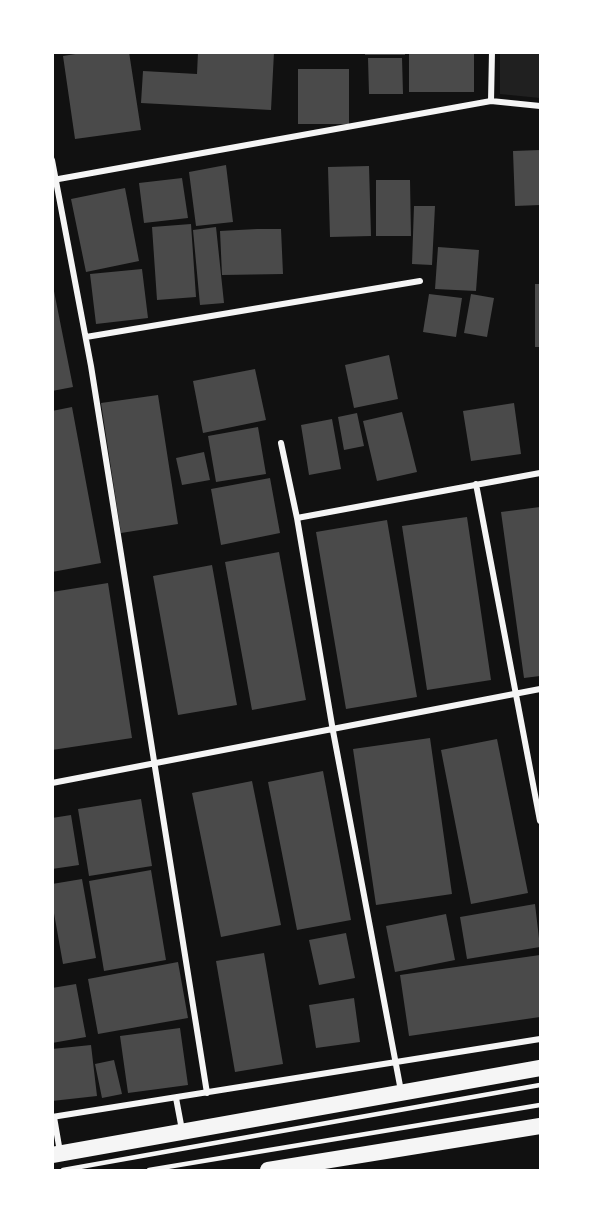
<!DOCTYPE html>
<html>
<head>
<meta charset="utf-8">
<style>
	body { margin:0 }
	#map { position:relative; width:593px; height:1223px; overflow:hidden; background:#111; font-family:"Space Grotesk",sans-serif }
	canvas { display:block }
	.frame { position:absolute; inset:0; border:54px solid #fff; pointer-events:none }
</style>
</head>
<body>
<div id="map">
<canvas width="593" height="1223"></canvas>
<div class="frame"></div>
</div>
<script>
const c = document.querySelector('canvas').getContext('2d');
c.lineJoin = 'round';
function paint(path, color) { c.fillStyle = color; c.fill(path, 'evenodd'); }
const poly = rows => new Path2D(rows.map(r => 'M' + r).join(''));
function stroke(path, color, width, dash) { c.strokeStyle = color; c.lineWidth = width; c.lineCap = dash ? 'butt' : 'round'; c.setLineDash(dash || []); c.stroke(path); }
paint(poly([
	[500,53,540,53,540,98,500,94]
]), '#202020');
paint(poly([
	[88,52,129,52,141,130,75,139,63,56],
	[198,52,274,52,271,110,141,103,143,71,197,74],
	[365,52,405,52,405,55,365,55],
	[409,52,474,52,474,92,409,92],
	[368,58,402,58,403,94,369,94],
	[298,69,349,69,349,124,298,124],
	[540,150,540,205,515,206,513,151],
	[226,165,233,222,196,226,189,172],
	[369,166,371,236,330,237,328,167],
	[182,178,188,218,144,223,139,183],
	[376,180,410,180,411,236,376,236],
	[125,188,139,261,86,272,71,199],
	[414,206,435,206,432,265,412,264],
	[191,224,196,297,157,300,152,227],
	[216,227,224,303,200,305,193,230],
	[257,229,281,229,283,274,222,275,220,231],
	[438,247,479,250,476,291,435,289],
	[142,269,148,318,96,324,90,274],
	[52,281,73,387,52,391],
	[535,284,540,284,540,347,535,347],
	[429,294,462,298,456,337,423,332],
	[471,294,494,298,487,337,464,333],
	[389,355,398,399,354,408,345,365],
	[255,369,266,420,203,433,193,381],
	[158,395,178,524,121,533,101,403],
	[514,403,521,454,471,461,463,411],
	[72,407,101,563,52,572,52,411],
	[402,412,417,472,377,481,363,421],
	[357,413,364,446,344,450,338,417],
	[332,419,341,469,309,475,301,425],
	[258,427,266,474,216,482,208,436],
	[204,452,210,480,182,485,176,458],
	[270,478,280,533,221,545,211,489],
	[540,507,540,676,524,678,501,512],
	[467,517,491,680,427,690,402,526],
	[387,520,417,697,346,709,316,532],
	[279,552,306,700,252,710,225,562],
	[212,565,237,705,178,715,153,576],
	[108,583,132,738,52,750,52,592],
	[430,738,452,894,376,905,353,749],
	[497,739,528,893,471,904,441,750],
	[323,771,351,920,297,930,268,782],
	[252,781,281,925,221,937,192,793],
	[141,799,152,866,89,876,78,809],
	[71,815,79,865,52,869,52,818],
	[151,870,166,960,104,971,89,881],
	[82,879,96,958,63,964,52,902,52,884],
	[535,904,540,947,467,959,460,917],
	[446,914,455,960,395,972,386,926],
	[346,933,355,978,319,985,309,940],
	[264,953,283,1064,235,1072,216,961],
	[540,955,540,1017,409,1036,400,975],
	[178,962,188,1018,98,1034,88,979],
	[76,984,86,1037,52,1043,52,988],
	[354,998,360,1042,316,1048,309,1005],
	[180,1028,188,1085,128,1093,120,1036],
	[91,1045,97,1096,52,1101,52,1049],
	[114,1060,122,1094,102,1098,95,1064]
]), '#4a4a4a');
stroke(poly([
	[63,1170,540,1085],
	[149,1170,540,1105]
]), '#f5f5f5', 4.5);
stroke(poly([
	[491,101,540,106],
	[52,160,91,366,207,1093],
	[53,180,491,101,492,52],
	[86,337,420,281],
	[281,443,297,518,333,731,401,1091],
	[476,484,540,821],
	[297,518,540,473],
	[52,783,540,689],
	[176,1098,182,1130],
	[52,1117,540,1039],
	[54,1117,60,1152]
]), '#f5f5f5', 6);
stroke(poly([
	[52,1155,540,1068],
	[268,1170,540,1126]
]), '#f5f5f5', 16);
</script>
</body>
</html>
